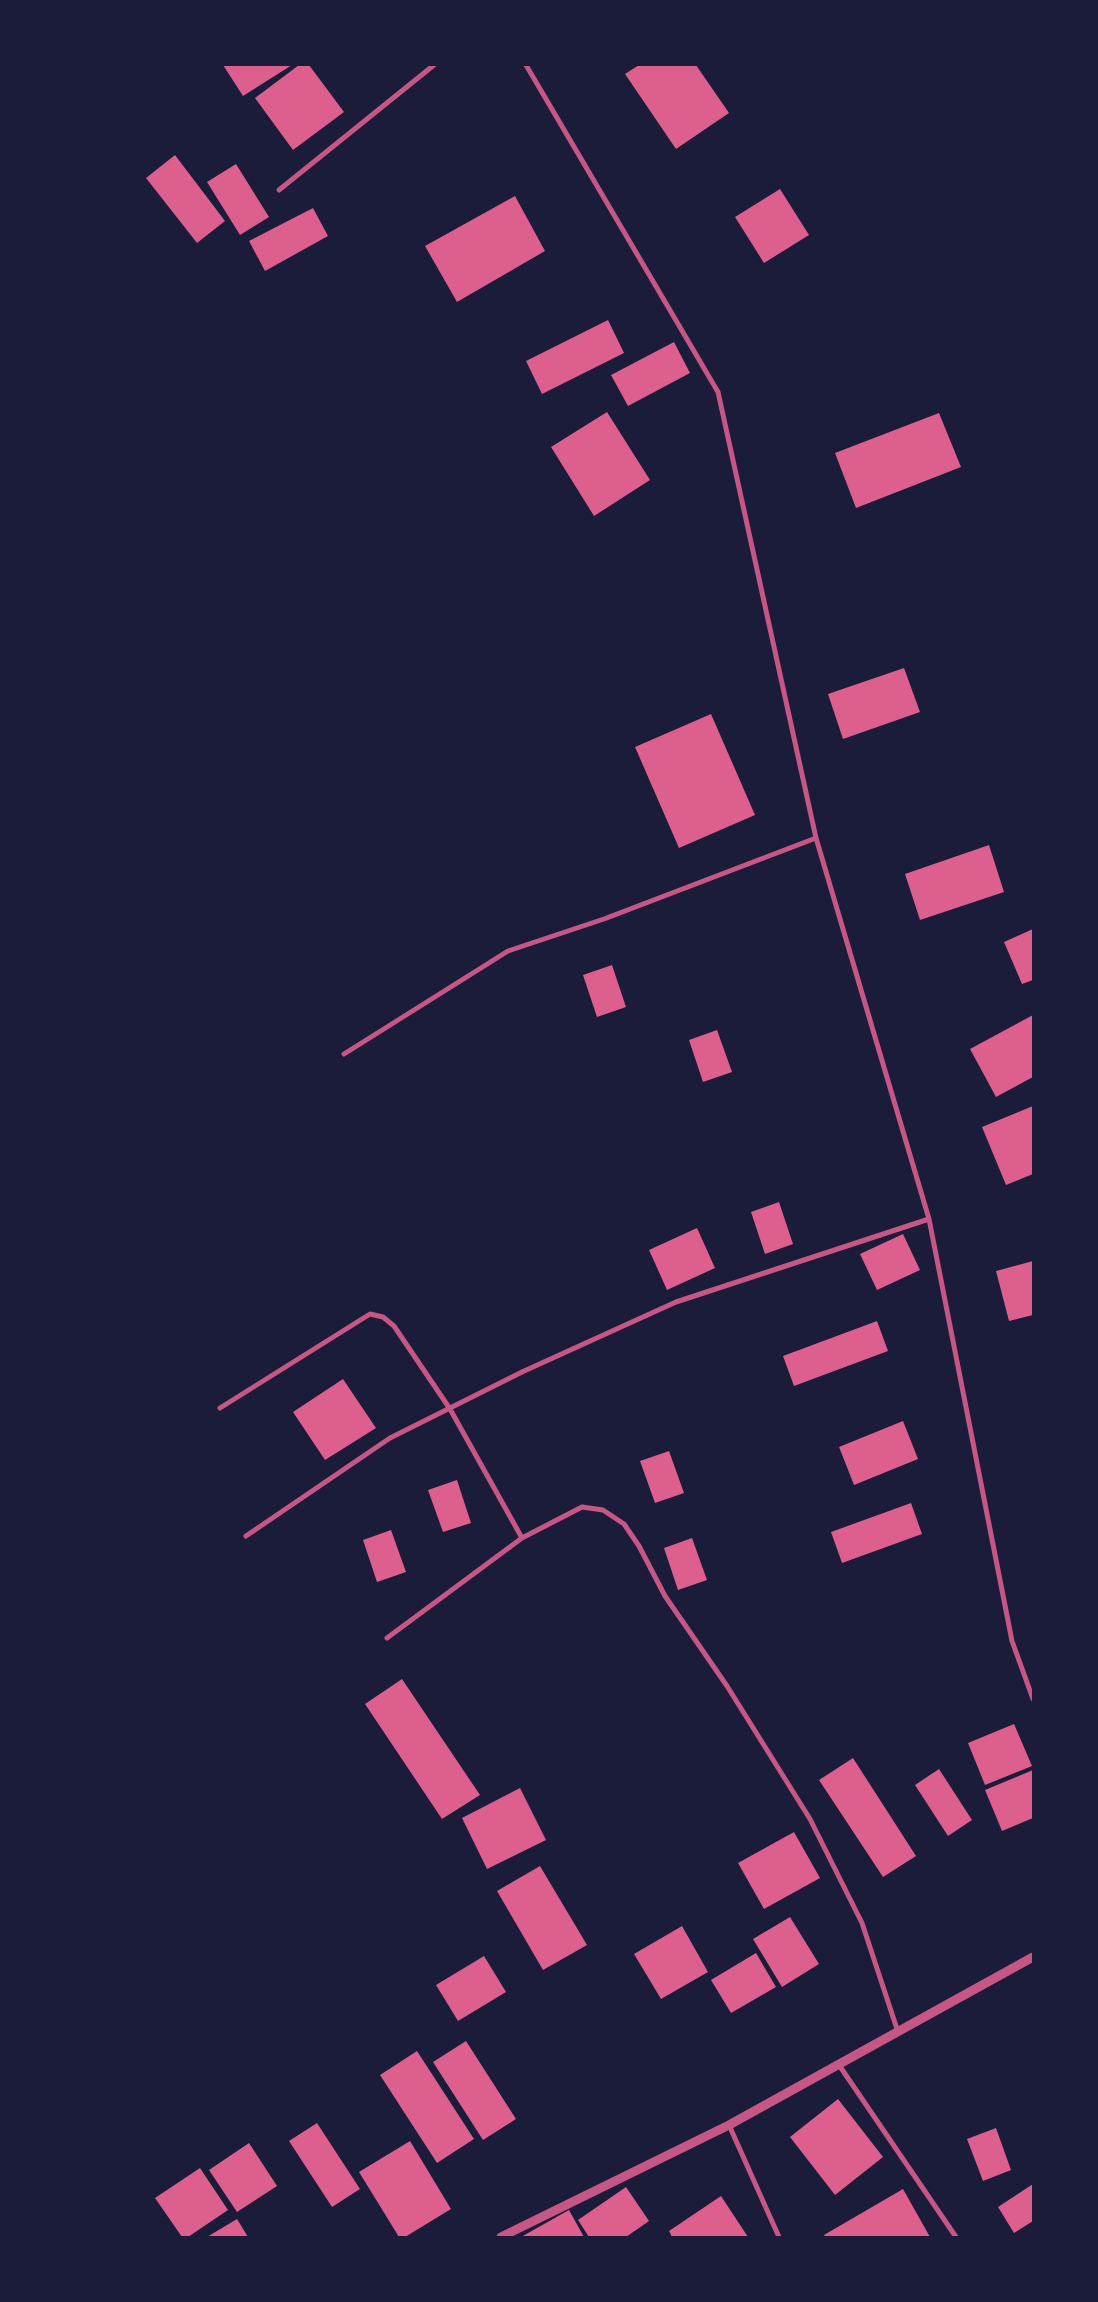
<!DOCTYPE html>
<html>
<head>
<meta charset="utf-8">
<style>
	body { margin:0 }
	#map { position:relative; width:1098px; height:2302px; overflow:hidden; background:#1b1b3a; font-family:"Sofia Sans Condensed",sans-serif }
	canvas { display:block }
	.frame { position:absolute; inset:0; border:66px solid #1b1b3a; pointer-events:none }
</style>
</head>
<body>
<div id="map">
<canvas width="1098" height="2302"></canvas>
<div class="frame"></div>
</div>
<script>
const c = document.querySelector('canvas').getContext('2d');
c.lineJoin = 'round';
function paint(path, color) { c.fillStyle = color; c.fill(path, 'evenodd'); }
const poly = rows => new Path2D(rows.map(r => 'M' + r).join(''));
function stroke(path, color, width, dash) { c.strokeStyle = color; c.lineWidth = width; c.lineCap = dash ? 'butt' : 'round'; c.setLineDash(dash || []); c.stroke(path); }
paint(poly([
	[223,65,292,65,243,96],
	[299,65,309,65,344,112,293,150,255,98],
	[639,65,696,65,729,113,676,149,625,74],
	[175,155,225,221,197,243,146,178],
	[236,164,269,217,240,235,207,182],
	[780,189,809,235,764,263,735,217],
	[515,196,545,251,457,302,425,246],
	[313,208,328,236,265,271,249,241],
	[608,320,624,353,542,394,526,361],
	[674,342,690,373,628,406,611,375],
	[607,412,650,480,594,516,551,447],
	[939,413,961,467,856,508,835,453],
	[904,668,920,712,843,739,828,694],
	[711,714,755,815,679,848,635,747],
	[989,845,1004,892,920,920,905,874],
	[1033,929,1033,980,1022,984,1004,942],
	[612,965,626,1007,597,1017,583,975],
	[1033,1015,1033,1077,996,1097,970,1049],
	[717,1030,732,1072,703,1082,689,1040],
	[1033,1106,1033,1174,1006,1185,982,1127],
	[779,1202,793,1244,765,1254,751,1212],
	[697,1228,715,1268,667,1290,649,1250],
	[903,1234,920,1270,877,1290,860,1254],
	[1033,1261,1033,1315,1009,1321,996,1271],
	[877,1321,888,1351,794,1386,783,1356],
	[343,1379,376,1428,325,1460,293,1412],
	[903,1421,918,1459,854,1485,839,1447],
	[669,1451,684,1493,655,1503,640,1461],
	[457,1480,471,1523,443,1532,428,1490],
	[911,1503,922,1534,842,1563,831,1532],
	[391,1530,406,1572,377,1582,363,1540],
	[692,1538,707,1580,678,1590,664,1548],
	[402,1679,480,1795,442,1819,365,1704],
	[1014,1724,1032,1766,985,1785,968,1743],
	[853,1758,916,1856,883,1877,819,1780],
	[939,1769,972,1820,948,1836,915,1785],
	[1033,1770,1033,1818,1002,1831,985,1790],
	[520,1788,546,1840,487,1869,462,1818],
	[794,1832,820,1878,764,1909,738,1863],
	[540,1866,587,1945,543,1970,497,1891],
	[790,1917,819,1964,782,1987,753,1939],
	[682,1926,708,1972,661,1999,634,1954],
	[756,1953,776,1987,731,2013,711,1980],
	[484,1956,506,1992,458,2021,436,1985],
	[466,2041,516,2119,483,2140,433,2062],
	[417,2051,474,2139,437,2163,380,2075],
	[838,2099,883,2157,835,2195,790,2137],
	[317,2123,360,2189,332,2207,289,2141],
	[996,2128,1011,2170,983,2181,967,2139],
	[410,2141,451,2209,405,2237,399,2237,359,2172],
	[249,2143,277,2186,237,2212,209,2170],
	[200,2168,228,2210,188,2237,182,2237,155,2198],
	[1033,2184,1033,2221,1014,2233,998,2207],
	[626,2187,649,2221,626,2237,589,2237,578,2220],
	[903,2189,930,2237,825,2237,824,2235],
	[721,2196,748,2237,672,2237,669,2231],
	[569,2210,584,2237,521,2237],
	[237,2219,248,2237,207,2237]
]), '#dd5f8e');
stroke(poly([
	[526,65,718,392,816,838,929,1219,1012,1641,1033,1699],
	[279,190,434,65],
	[344,1054,508,951,604,919,816,838],
	[220,1408,370,1314,383,1317,394,1326,450,1409,522,1538],
	[246,1536,390,1438,522,1372,676,1302,929,1219],
	[387,1638,522,1538,582,1507,603,1510,624,1524,639,1546,665,1596,727,1686,810,1819,862,1923,898,2032],
	[839,2065,956,2237],
	[729,2125,779,2237]
]), '#c65784', 5);
stroke(poly([
	[501,2237,729,2125,1033,1957]
]), '#c65784', 9);
</script>
</body>
</html>
